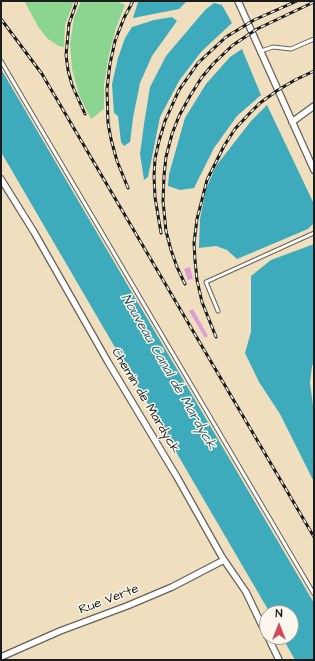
<!DOCTYPE html>
<html>
<head>
<meta charset="utf-8">
<style>
	body { margin:0 }
	#map { position:relative; width:315px; height:661px; overflow:hidden; background:#f0dfbf; font-family:"Architects Daughter",sans-serif }
	canvas { display:block }
	.frame { position:absolute; inset:0; border:2px solid #1c1c1c; pointer-events:none }
	.north { position:absolute; left:259px; top:605px; width:40px; height:40px; box-sizing:border-box; background:#fbf7ec; border:1px solid #a29f99; border-radius:50%; rotate:0deg; font-size:11px; font-weight:700; line-height:16px; text-align:center; color:#1c1c1c }
	.north::after { content:''; display:block; margin:auto; width:14px; height:18px; background:#d1495b; clip-path:polygon(50% 0,100% 100%,50% 72%,0 100%) }
</style>
</head>
<body>
<div id="map">
<canvas width="315" height="661"></canvas>
<div class="frame"></div>
<div class="north">N</div>
</div>
<script>
const c = document.querySelector('canvas').getContext('2d');
c.lineJoin = 'round';
function paint(path, color) { c.fillStyle = color; c.fill(path, 'evenodd'); }
const poly = rows => new Path2D(rows.map(r => 'M' + r).join(''));
function stroke(path, color, width, dash) { c.strokeStyle = color; c.lineWidth = width; c.lineCap = dash ? 'butt' : 'round'; c.setLineDash(dash || []); c.stroke(path); }
function label(font, color, halo, rows, align = 'center') {
  c.font = font + ' "Architects Daughter",sans-serif'; c.lineWidth = 3; c.setLineDash([]); c.textBaseline = 'middle'; c.strokeStyle = halo; c.fillStyle = color; for (const [text, x, y, turn = 0] of rows) {
    c.save(); c.translate(x, y); c.rotate((+turn || 0) * Math.PI / 180); c.textAlign = isNaN(turn) ? turn : align; if (halo) c.strokeText(text, 0, 0); c.fillText(text, 0, 0); c.restore();
  }
}
paint(poly([
	[24,1,74,1,65,25,64,47,59,46,48,39,39,28],
	[81,1,117,1,125,5,116,28,109,54,104,85,104,109,91,119,79,95,72,69,70,44,74,18]
]), '#8bd591');
paint(poly([
	[142,1,187,1,179,9,133,18,138,2],
	[214,3,222,5,232,23,201,52,179,81,160,117,148,177,144,180,140,154,144,124,150,87,166,56,205,10],
	[172,17,177,21,152,56,140,83,133,118,130,142,124,146,121,142,118,116,114,113,112,84,118,58,125,38,132,27,154,20],
	[242,49,261,95,237,116,214,148,194,188,180,190,168,186,169,174,185,118,206,84,230,57],
	[1,69,314,603,314,660,295,660,282,637,291,637,291,613,270,613,1,152],
	[267,105,314,204,314,223,308,229,237,259,227,250,216,246,199,248,200,219,206,189,216,166,251,121],
	[314,244,314,362,312,366,310,383,314,413,314,482,280,414,259,382,245,353,251,332,251,276,271,260]
]), '#3eabbc');
paint(poly([
	[190,267,193,279,188,280,184,269],
	[193,309,208,336,205,338,189,311]
]), '#de9ed4');
const lane = poly([
	[261,51,273,47,291,49,314,39],
	[1,61,314,594],
	[218,311,206,282,314,233]
]);
const street = poly([
	[238,1,314,170],
	[292,122,314,106],
	[1,179,34,232,108,362,177,477,222,557,246,592,267,636],
	[268,637,279,660],
	[1,657,60,631,127,606,172,587,224,560]
]);
stroke(lane, '#666055', 5);
stroke(street, '#666055', 8);
stroke(lane, '#fff', 3);
stroke(street, '#fff', 5.5);
const rail = poly([
	[77,1,69,24,66,55,68,70,72,85,85,114],
	[1,19,42,74,314,537],
	[128,188,117,161,111,139,108,123,107,89,110,64,115,41,124,18,133,1],
	[161,233,155,197,154,176,155,159,159,141,165,121,179,90,198,63,226,37,254,20,297,1],
	[185,284,177,267,171,250,166,231,163,201,164,176,166,157,172,134,179,116,190,96,202,77,214,63,233,45,257,29,314,2],
	[216,337,202,302,197,280,195,260,194,243,197,219,207,180,224,146,235,129,248,115,260,103,278,90,295,80,314,71]
]);
stroke(rail, '#1c1c1c', 3);
stroke(rail, '#fbf7ec', 1.5, [4.5]);
label('13px', '#1c1c1c', '#fbf7ec', [
	["Chemin de Mardyck",145,401,59],
	["Rue Verte",109,600,-21]
]);
label('italic 14px', '#2b5c64', '#fbf7ec', [
	["Nouveau Canal de Mardyck",168,372,60]
]);
</script>
</body>
</html>
